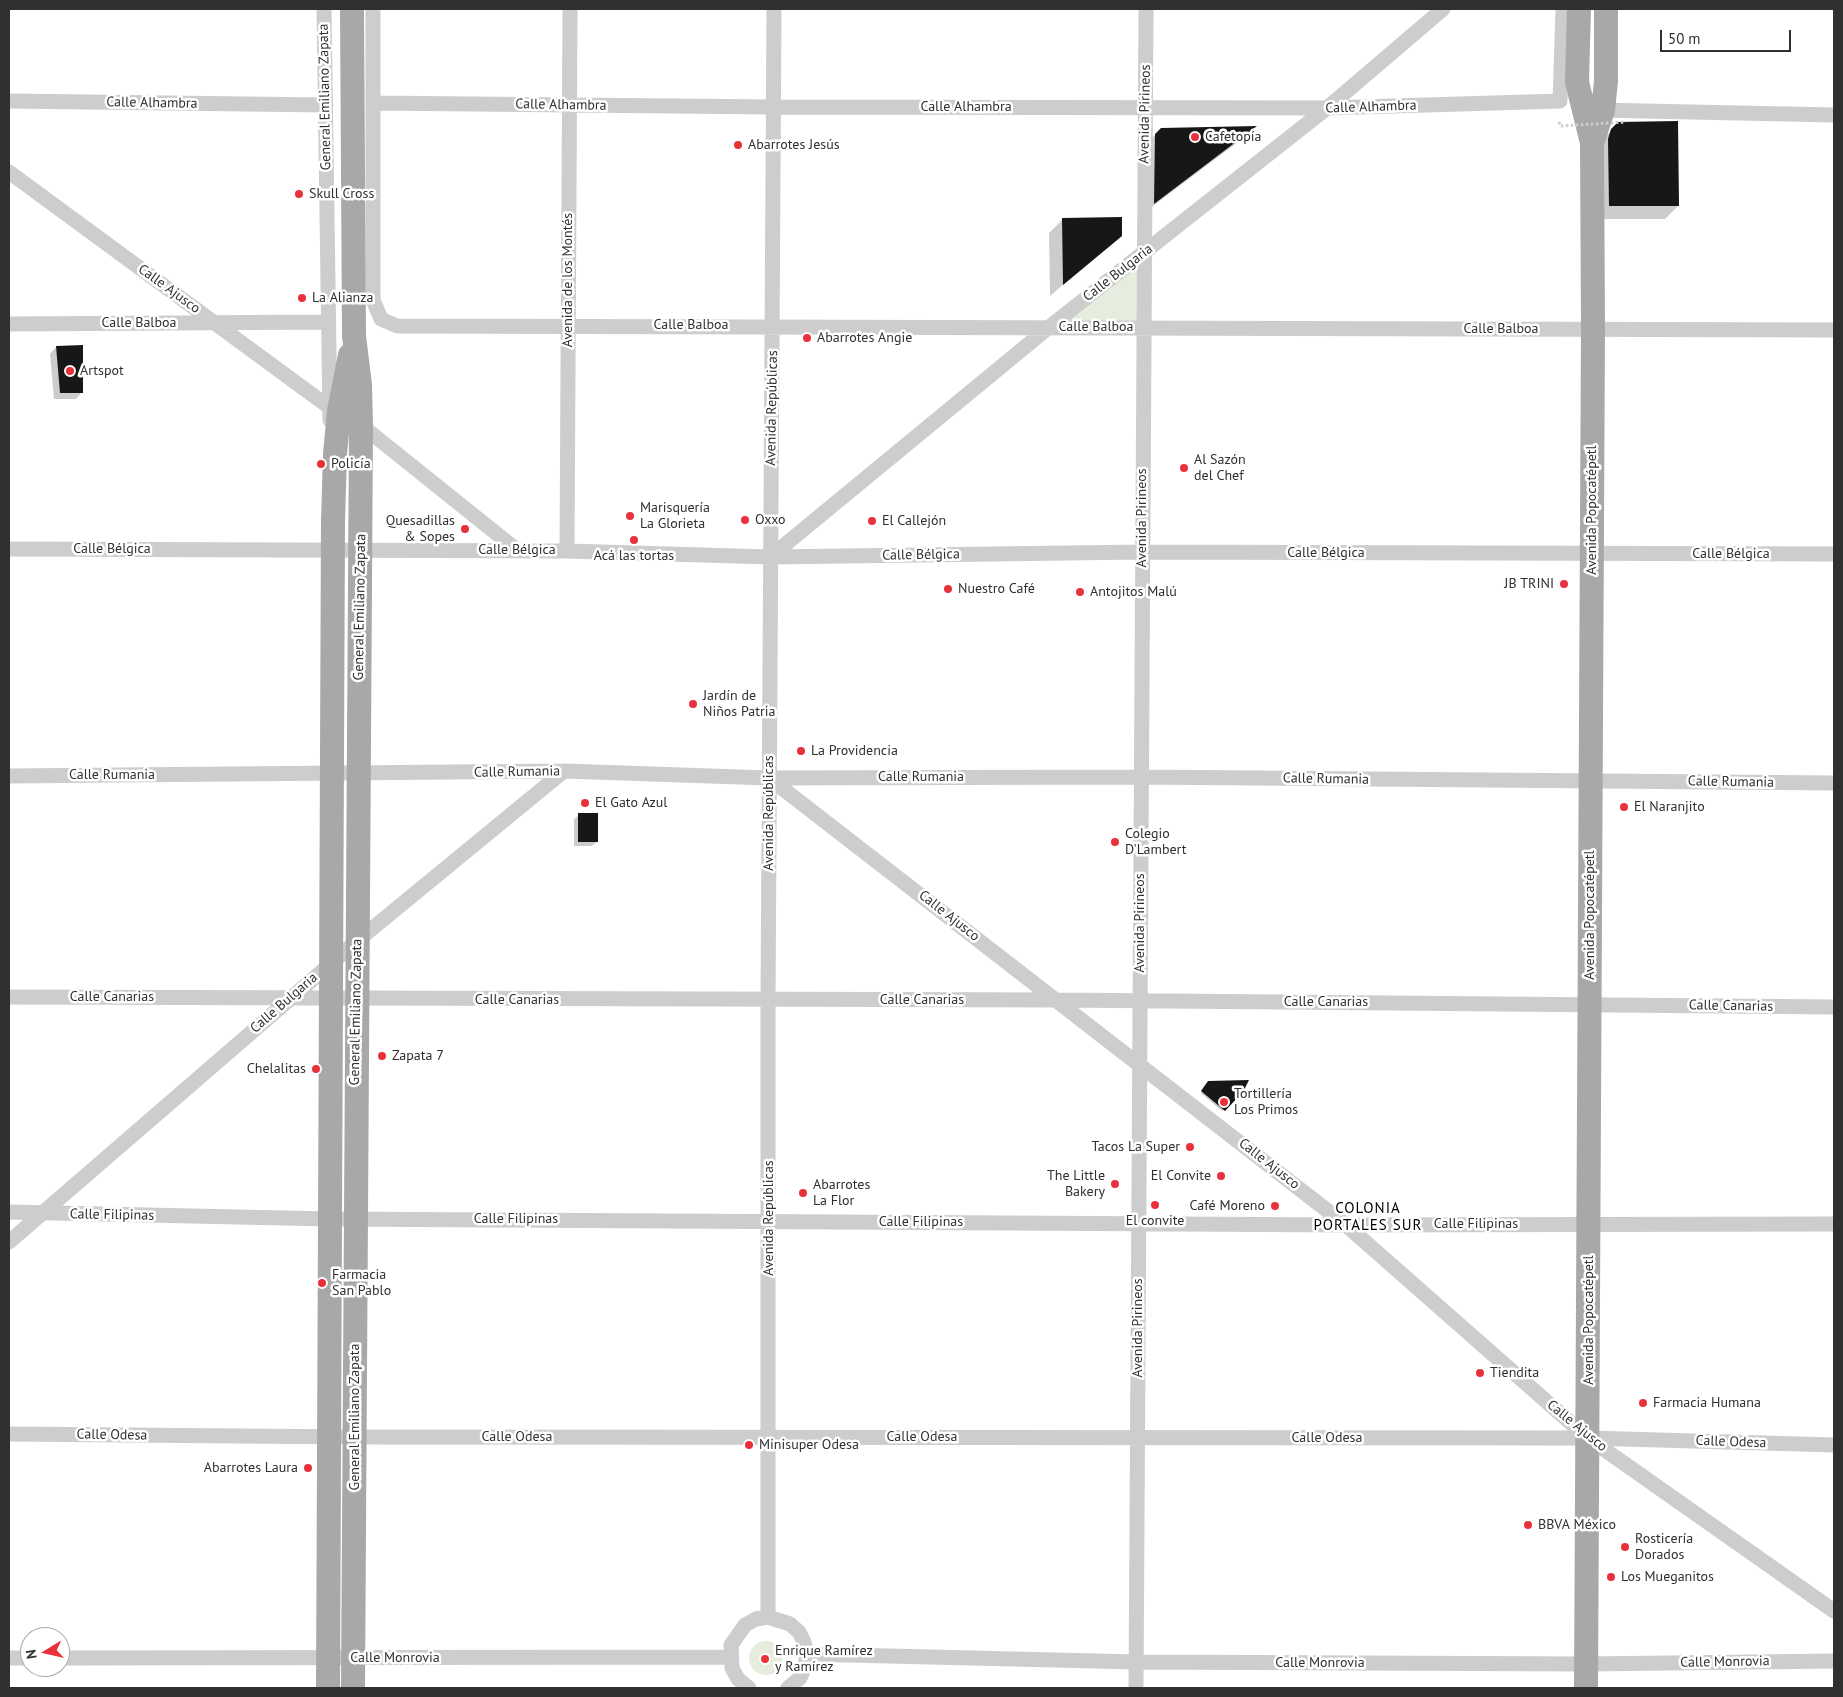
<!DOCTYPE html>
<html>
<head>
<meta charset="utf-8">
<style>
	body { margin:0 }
	#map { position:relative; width:1843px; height:1697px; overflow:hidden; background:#fff; font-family:"PT Sans",sans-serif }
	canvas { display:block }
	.frame { position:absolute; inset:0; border:10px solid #303030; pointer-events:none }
	.north { position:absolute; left:20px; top:1627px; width:50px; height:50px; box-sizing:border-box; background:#fff; border:1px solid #acacac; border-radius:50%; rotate:261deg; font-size:14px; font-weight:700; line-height:20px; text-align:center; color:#303030 }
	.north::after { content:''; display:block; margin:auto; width:18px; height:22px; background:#e8313b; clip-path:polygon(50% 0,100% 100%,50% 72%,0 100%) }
	.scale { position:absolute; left:1660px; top:30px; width:131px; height:22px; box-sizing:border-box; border:2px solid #303030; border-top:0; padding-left:6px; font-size:15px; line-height:18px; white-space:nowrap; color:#303030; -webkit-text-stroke:4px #fff; paint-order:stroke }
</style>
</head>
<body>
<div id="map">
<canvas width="1843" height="1697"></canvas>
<div class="frame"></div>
<div class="north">N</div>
<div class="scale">50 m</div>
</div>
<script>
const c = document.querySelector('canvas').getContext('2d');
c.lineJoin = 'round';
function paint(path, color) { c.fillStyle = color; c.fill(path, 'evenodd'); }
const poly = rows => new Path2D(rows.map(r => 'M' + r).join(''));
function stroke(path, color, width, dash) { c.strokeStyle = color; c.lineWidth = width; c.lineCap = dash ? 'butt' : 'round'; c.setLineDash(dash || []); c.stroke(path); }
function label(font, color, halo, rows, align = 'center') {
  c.font = font + ' "PT Sans",sans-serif'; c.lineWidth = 5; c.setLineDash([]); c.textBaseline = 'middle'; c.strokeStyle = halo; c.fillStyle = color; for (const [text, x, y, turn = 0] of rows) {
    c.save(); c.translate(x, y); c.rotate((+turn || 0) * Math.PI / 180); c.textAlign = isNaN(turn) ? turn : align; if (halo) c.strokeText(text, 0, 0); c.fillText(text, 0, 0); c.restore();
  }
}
paint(poly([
	[1144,253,1141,327,1049,327],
	'749 1658a17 17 0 1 1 34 0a17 17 0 1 1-34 0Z'
]), '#e6edde');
paint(poly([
	[1619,123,1678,206,1665,219,1596,219,1598,144],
	[1254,127,1242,139,1141,215,1147,143,1161,129],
	[1062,220,1121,235,1050,296,1049,233],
	[81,346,82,392,76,399,54,399,50,354,56,347],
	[579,815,597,842,592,846,574,846,574,819],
	[1207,1084,1242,1092,1222,1111,1201,1093]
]), '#0003');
paint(poly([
	[1678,121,1679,206,1609,206,1608,139,1611,129,1618,122],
	[1257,126,1154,204,1155,134,1161,128],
	[1122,217,1122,236,1063,285,1062,218],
	[83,345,83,393,60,393,56,346],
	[578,813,598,813,598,842,578,842],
	[1249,1080,1243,1092,1225,1111,1201,1091,1208,1081]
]), '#171717');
stroke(poly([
	[324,9,330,420],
	[373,9,373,300,381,319,397,326,1834,330],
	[9,101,326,105],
	[373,103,773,107,1327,108,1560,101,1563,9],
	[1596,110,1834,115],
	[9,172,329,407],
	[9,324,329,322],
	[361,425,517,550],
	[9,549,567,551,770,557,1142,552,1834,554],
	[567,551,570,9],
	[770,557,1048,328,1327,108,1443,9],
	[9,776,564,771,769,778,1141,777,1834,783],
	[769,778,1346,1225,1588,1438,1834,1611],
	[9,997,1058,1000,1834,1007],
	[9,1212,330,1219,1346,1225,1834,1224],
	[9,1242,357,941,564,771],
	[9,1434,355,1437,1588,1438,1834,1445],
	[768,1617,768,1001,774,9],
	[807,1654,1136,1662,1586,1664,1834,1661],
	[9,1658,30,1658],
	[60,1658,730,1657],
	[749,1688,738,1679,732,1668,731,1645,745,1625,756,1619,768,1617,790,1624,799,1632,804,1642,807,1654,805,1666,800,1678,788,1688],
	[1136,1688,1146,9]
]), '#cdcdcd', 15);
stroke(poly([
	[352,9,354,336,360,385,361,425,353,1688],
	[1579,9,1577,82,1592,143,1593,329,1586,1688],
	[1592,143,1603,110,1606,81,1606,9],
	[328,1688,333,521,335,454,339,411,350,355]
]), '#a8a8a8', 24);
stroke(poly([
	[1559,122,1560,126,1626,122]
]), '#cdcdcd', 3, [2.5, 2.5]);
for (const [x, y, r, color] of [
	[1195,137,5,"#e8313b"],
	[738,145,5,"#e8313b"],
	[299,194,5,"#e8313b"],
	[302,298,5,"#e8313b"],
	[807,338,5,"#e8313b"],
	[70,371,5,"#e8313b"],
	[321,464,5,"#e8313b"],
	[1184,468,5,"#e8313b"],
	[630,516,5,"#e8313b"],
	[745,520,5,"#e8313b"],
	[872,521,5,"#e8313b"],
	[465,529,5,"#e8313b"],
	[634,540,5,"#e8313b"],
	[1564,584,5,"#e8313b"],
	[948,589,5,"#e8313b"],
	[1080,592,5,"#e8313b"],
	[693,704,5,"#e8313b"],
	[801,751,5,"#e8313b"],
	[585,803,5,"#e8313b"],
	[1624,807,5,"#e8313b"],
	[1115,842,5,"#e8313b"],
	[382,1056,5,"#e8313b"],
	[316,1069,5,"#e8313b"],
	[1224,1102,5,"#e8313b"],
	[1190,1147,5,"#e8313b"],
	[1221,1176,5,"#e8313b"],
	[1115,1184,5,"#e8313b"],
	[803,1193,5,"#e8313b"],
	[1155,1205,5,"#e8313b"],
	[1275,1206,5,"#e8313b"],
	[322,1283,5,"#e8313b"],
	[1480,1373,5,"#e8313b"],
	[1643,1403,5,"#e8313b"],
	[749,1445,5,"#e8313b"],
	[308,1468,5,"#e8313b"],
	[1528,1525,5,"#e8313b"],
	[1625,1547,5,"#e8313b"],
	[1611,1577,5,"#e8313b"],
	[765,1659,5,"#e8313b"]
]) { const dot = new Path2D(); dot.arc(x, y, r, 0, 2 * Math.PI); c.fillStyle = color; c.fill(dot); stroke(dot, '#fff', 2); }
label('14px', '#303030', '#fff', [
	["General Emiliano Zapata",325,97,-91],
	["Calle Alhambra",152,103,1],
	["Calle Alhambra",561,105,1],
	["Calle Alhambra",966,107],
	["Calle Alhambra",1371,107,-2],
	["Avenida Pirineos",1145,114,-89],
	["Calle Bulgaria",1118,273,-38],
	["Avenida de los Montés",568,280,-90],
	["Calle Ajusco",169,289,36],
	["Calle Balboa",139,323],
	["Calle Balboa",691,325],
	["Calle Balboa",1096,327],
	["Calle Balboa",1501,329],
	["Avenida Repúblicas",772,408,-89],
	["Avenida Popocatépetl",1592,510,-90],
	["Avenida Pirineos",1142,518,-90],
	["Calle Bélgica",112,549],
	["Calle Bélgica",517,550],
	["Calle Bélgica",1326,553],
	["Calle Bélgica",1731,554],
	["Calle Bélgica",921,555,-1],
	["General Emiliano Zapata",360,607,-89],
	["Calle Rumania",517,772,-1],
	["Calle Rumania",112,775],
	["Calle Rumania",921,777],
	["Calle Rumania",1326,779,1],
	["Calle Rumania",1731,782,1],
	["Avenida Repúblicas",769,813,-90],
	["Avenida Popocatépetl",1590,915,-90],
	["Calle Ajusco",949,916,38],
	["Avenida Pirineos",1140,923,-90],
	["Calle Canarias",112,997],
	["Calle Canarias",517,1000],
	["Calle Canarias",922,1000],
	["Calle Canarias",1326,1002],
	["Calle Bulgaria",284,1003,-41],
	["Calle Canarias",1731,1006,1],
	["General Emiliano Zapata",356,1012,-89],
	["Calle Ajusco",1269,1164,38],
	["Calle Filipinas",112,1215,1],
	["Avenida Repúblicas",769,1218,-90],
	["Calle Filipinas",516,1219],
	["Calle Filipinas",921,1222],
	["Calle Filipinas",1476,1224],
	["Avenida Popocatépetl",1589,1320,-90],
	["Avenida Pirineos",1138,1328,-90],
	["General Emiliano Zapata",355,1417,-90],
	["Calle Ajusco",1577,1426,39],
	["Calle Odesa",112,1435,1],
	["Calle Odesa",517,1437],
	["Calle Odesa",922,1437],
	["Calle Odesa",1327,1438],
	["Calle Odesa",1731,1442,2],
	["Calle Monrovia",395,1658],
	["Calle Monrovia",1725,1662,-1],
	["Calle Monrovia",1320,1663]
]);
label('14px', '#303030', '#fff', [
	["Cafetopía",1205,137],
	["Abarrotes Jesús",748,145],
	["Skull Cross",309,194],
	["La Alianza",312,298],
	["Abarrotes Angie",817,338],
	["Artspot",80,371],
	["Al Sazón",1194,460],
	["del Chef",1194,476],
	["Policía",331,464],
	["Marisquería",640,508],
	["La Glorieta",640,524],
	["Oxxo",755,520],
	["Quesadillas",455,521,"right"],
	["& Sopes",455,537,"right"],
	["El Callejón",882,521],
	["Acá las tortas",634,556,"center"],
	["JB TRINI",1554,584,"right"],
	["Nuestro Café",958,589],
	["Antojitos Malú",1090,592],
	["Jardín de",703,696],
	["Niños Patria",703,712],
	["La Providencia",811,751],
	["El Gato Azul",595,803],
	["El Naranjito",1634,807],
	["Colegio",1125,834],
	["D'Lambert",1125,850],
	["Zapata 7",392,1056],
	["Chelalitas",306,1069,"right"],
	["Tortillería",1234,1094],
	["Los Primos",1234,1110],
	["Tacos La Super",1180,1147,"right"],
	["The Little",1105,1176,"right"],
	["Bakery",1105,1192,"right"],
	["El Convite",1211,1176,"right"],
	["Abarrotes",813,1185],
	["La Flor",813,1201],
	["Café Moreno",1265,1206,"right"],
	["El convite",1155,1221,"center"],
	["Farmacia",332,1275],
	["San Pablo",332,1291],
	["Tiendita",1490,1373],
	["Farmacia Humana",1653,1403],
	["Minisuper Odesa",759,1445],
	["Abarrotes Laura",298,1468,"right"],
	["BBVA México",1538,1525],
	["Rosticería",1635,1539],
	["Dorados",1635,1555],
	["Los Mueganitos",1621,1577],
	["Enrique Ramírez",775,1651],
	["y Ramírez",775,1667]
], 'left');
c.letterSpacing = '1px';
label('15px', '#000', '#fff', [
	["COLONIA",1368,1209],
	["PORTALES SUR",1368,1226]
]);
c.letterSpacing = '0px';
</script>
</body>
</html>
